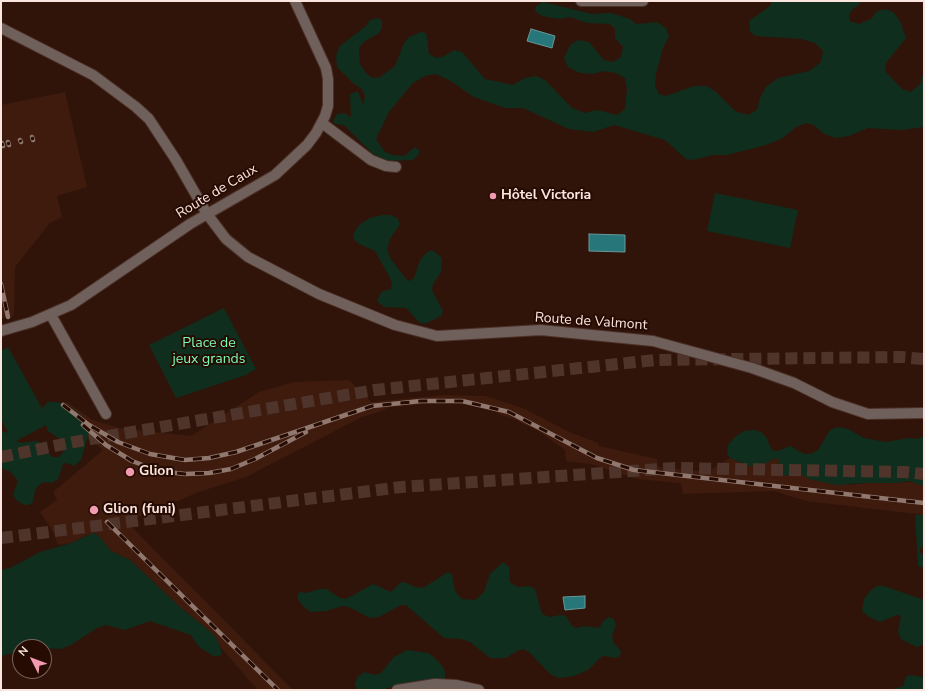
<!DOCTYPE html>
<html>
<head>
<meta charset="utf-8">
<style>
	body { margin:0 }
	#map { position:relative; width:925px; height:691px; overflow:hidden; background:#30140a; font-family:"Nunito Sans",sans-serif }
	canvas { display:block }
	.frame { position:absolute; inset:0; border:2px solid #fbe6df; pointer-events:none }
	.north { position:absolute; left:12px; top:639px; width:40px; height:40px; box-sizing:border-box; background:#260b03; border:1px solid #7b635b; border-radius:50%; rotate:312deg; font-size:11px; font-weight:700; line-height:16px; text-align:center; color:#fbe6df }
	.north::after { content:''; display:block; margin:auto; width:14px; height:18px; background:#f29aaf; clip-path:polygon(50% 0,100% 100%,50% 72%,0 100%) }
</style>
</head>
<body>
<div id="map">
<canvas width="925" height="691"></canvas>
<div class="frame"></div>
<div class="north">N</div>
</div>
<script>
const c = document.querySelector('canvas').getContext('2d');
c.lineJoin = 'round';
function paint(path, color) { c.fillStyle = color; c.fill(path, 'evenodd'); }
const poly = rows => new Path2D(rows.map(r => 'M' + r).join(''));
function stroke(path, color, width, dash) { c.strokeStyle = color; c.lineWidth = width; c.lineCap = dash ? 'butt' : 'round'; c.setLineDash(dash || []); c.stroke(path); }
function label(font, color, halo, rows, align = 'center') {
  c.font = font + ' "Nunito Sans",sans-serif'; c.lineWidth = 4; c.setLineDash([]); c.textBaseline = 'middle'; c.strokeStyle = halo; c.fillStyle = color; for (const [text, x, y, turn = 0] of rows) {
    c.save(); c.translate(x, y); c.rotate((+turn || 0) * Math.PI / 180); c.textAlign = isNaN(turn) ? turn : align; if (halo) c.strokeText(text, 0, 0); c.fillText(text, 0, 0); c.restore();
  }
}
paint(poly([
	[65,92,87,187,57,196,62,217,50,223,15,267,14,316,1,319,1,105],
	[349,380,371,402,446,395,485,396,523,408,569,432,598,443,599,446,657,459,658,467,707,472,730,458,749,466,775,458,779,460,778,468,786,476,799,473,850,485,865,483,916,482,924,486,924,515,806,501,774,491,683,494,681,483,637,479,591,464,566,461,565,450,540,432,516,420,473,404,435,403,389,407,379,412,362,417,246,477,196,493,146,515,135,517,128,523,293,690,258,690,221,648,213,634,180,607,130,560,111,551,98,535,87,535,71,543,58,545,53,532,40,512,57,500,53,492,103,450,87,438,58,407,67,402,93,420,102,423,119,428,191,436,259,392,294,382]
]), '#3e1b0d');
paint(poly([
	[772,1,861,1,860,4,854,8,849,14,850,21,859,24,871,19,877,11,886,9,894,13,900,21,906,38,886,63,885,71,902,89,911,92,920,84,924,71,924,127,901,130,868,128,849,136,836,138,824,134,815,126,807,123,796,127,783,138,766,145,727,155,713,155,693,160,686,159,665,140,614,125,593,132,569,129,523,108,505,108,474,97,449,80,436,74,425,76,413,83,389,112,376,139,385,152,393,155,404,156,415,147,419,150,419,154,413,160,388,161,373,154,344,125,335,124,333,121,337,114,344,113,351,117,350,94,358,91,363,105,365,96,362,89,353,83,337,67,336,56,340,46,366,26,370,20,377,18,382,20,382,29,378,34,365,41,359,47,359,53,360,64,366,73,372,78,380,77,395,66,404,43,409,37,421,32,426,33,427,38,429,54,436,58,444,56,454,50,462,52,485,79,513,85,525,78,536,76,545,80,572,108,585,113,597,110,617,115,625,109,627,89,625,78,616,73,604,71,592,74,580,73,568,67,564,58,570,45,578,40,589,42,604,60,613,62,621,57,623,47,615,38,615,29,610,24,587,23,570,17,559,19,542,16,535,11,536,6,543,2,592,14,611,13,630,19,636,24,657,22,666,28,669,36,663,48,656,74,655,86,659,94,666,96,694,86,706,86,715,91,735,111,748,115,757,110,760,98,766,87,778,78,809,71,821,62,823,51,815,43,802,39,755,36,750,31,749,21,770,6],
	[715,193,798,210,790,248,707,231],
	[382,215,390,215,397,218,400,224,390,239,387,250,391,259,406,279,409,281,414,278,420,260,427,252,432,250,442,258,441,272,433,284,432,290,443,311,441,316,429,322,422,324,419,322,406,308,384,307,377,301,381,292,391,289,392,284,390,278,375,251,359,244,353,238,354,233,359,225,370,218],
	[224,308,256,369,246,375,176,398,149,345],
	[8,347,43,410,43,407,48,402,57,402,70,407,83,417,90,429,81,460,74,466,67,463,63,464,58,479,52,483,44,482,40,484,35,490,33,502,29,505,25,505,16,500,13,495,18,481,11,472,1,468,1,431,8,433,1,419,1,351],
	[46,425,48,431,60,439,63,453,58,457,52,457,48,453,43,443,36,441,21,443,16,441],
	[837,427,848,429,864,438,886,442,909,438,917,439,924,436,924,486,909,481,897,483,865,483,836,485,809,479,799,473,786,476,782,474,778,468,779,460,775,458,761,466,749,466,730,458,727,454,728,445,735,437,744,431,754,430,761,432,766,437,772,450,778,451,790,446,804,454,813,453,818,450,830,430],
	[915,515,924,515,924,546,920,549,920,552,924,556,924,568,918,566],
	[93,533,98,535,111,551,130,560,180,607,213,634,218,641,222,654,219,656,213,656,198,646,191,635,150,621,125,630,106,625,97,628,71,645,61,649,20,647,20,651,1,656,1,570,10,568,40,552,71,543],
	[503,562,509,567,510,582,514,585,518,587,529,586,535,589,542,614,550,617,560,615,566,616,572,626,576,628,584,626,599,628,604,620,609,617,614,619,616,625,612,635,613,642,621,651,620,656,615,658,605,656,601,657,588,670,574,676,559,678,550,674,529,652,523,649,517,651,506,658,490,658,470,642,461,639,444,638,406,605,401,605,379,617,370,618,349,607,343,606,326,611,310,612,302,605,297,598,298,594,301,592,306,593,320,589,326,589,340,598,346,599,373,584,391,592,400,583,404,582,415,587,423,588,448,572,452,574,454,588,458,595,462,599,475,600,484,592,490,574],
	[877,586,884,586,924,600,924,644,917,647,901,639,898,632,901,616,897,615,880,622,869,617,862,611,864,599,871,590],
	[407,650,428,653,435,658,443,667,445,672,445,690,429,690,425,688,398,685,381,690,357,689,355,684,357,677,365,672,374,675,381,673,394,657],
	[909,675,924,677,923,690,889,690,903,686,906,677]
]), '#0f2e1d');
const water = poly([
	[531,29,555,36,552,48,527,41,531,29],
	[589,234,625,235,625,252,589,251,589,234],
	[585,596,585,608,565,610,563,597,585,596]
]);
paint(water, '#27767a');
stroke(water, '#679898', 1);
stroke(poly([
	[1,457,74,442,375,390,655,360,901,357,924,359],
	[1,538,401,487,675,468,904,472,924,474]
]), '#4e342a', 12, [12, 6]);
const minor = poly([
	[581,1,643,1],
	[1,28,93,75,136,107,149,119,176,160,207,214,226,239,248,257,319,294,395,325,437,336,541,330,653,341,752,368,794,383,832,402,868,414,924,413],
	[322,123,371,160,386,166,396,167],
	[51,315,106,414],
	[1,331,32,322,71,305,190,224,275,175,307,145,316,133,325,116,328,106,328,79,326,68,295,1],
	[397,690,435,684,456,685,479,690]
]);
stroke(minor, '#4c3128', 12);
stroke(minor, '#70605c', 10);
const rail = poly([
	[32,137,33,140],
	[20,140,21,142],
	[8,142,9,145],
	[2,143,3,146],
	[1,284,8,317],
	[63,405,89,425,118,442,150,454,185,460,209,458,236,452,372,406,421,401,462,401,509,412,597,458,634,470,924,503],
	[83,425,106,445,132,461,159,471,185,474,209,473,231,469,255,459,306,432],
	[107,522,278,690]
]);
stroke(rail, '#91786f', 4.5);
stroke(rail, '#260b03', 3, [9]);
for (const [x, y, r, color] of [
	[493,196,4,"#f29aaf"],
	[130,472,5,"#f29aaf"],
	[94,510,5,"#f29aaf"]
]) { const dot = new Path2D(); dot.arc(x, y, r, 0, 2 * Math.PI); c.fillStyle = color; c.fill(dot); stroke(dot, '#260b03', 1.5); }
label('14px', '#fbe6df', '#260b03', [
	["Route de Caux",217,192,-31],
	["Route de Valmont",591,322,4]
]);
label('bold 14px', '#fbe6df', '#260b03', [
	["Hôtel Victoria",501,196],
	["Glion",139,472],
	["Glion (funi)",103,510]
], 'left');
label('14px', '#79fcb4', '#260b03', [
	["Place de",209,344],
	["jeux grands",209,360]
]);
</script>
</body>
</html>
